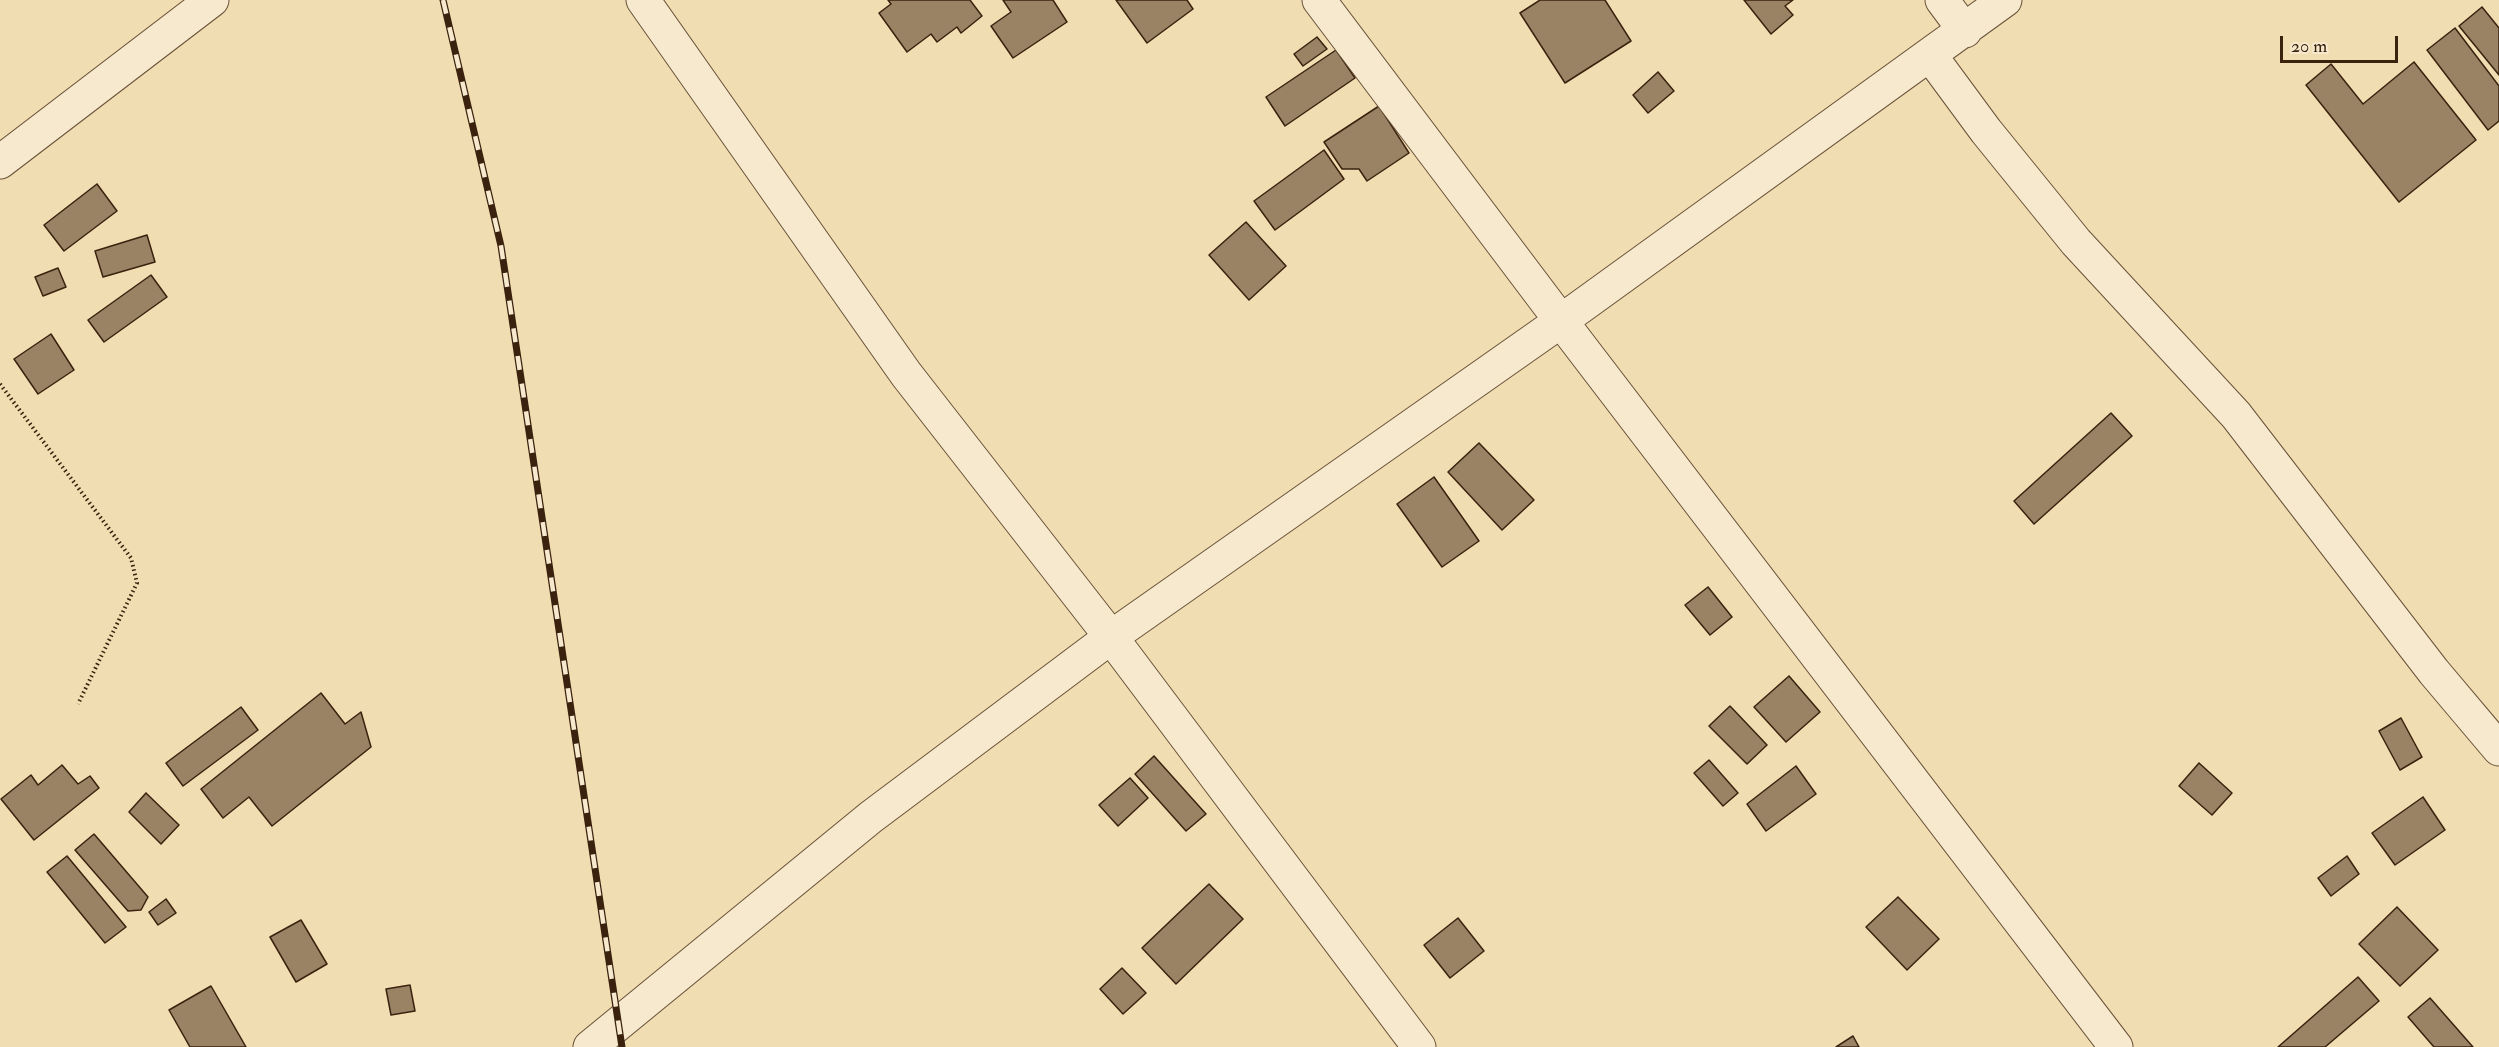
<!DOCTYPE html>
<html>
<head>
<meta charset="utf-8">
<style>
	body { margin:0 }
	#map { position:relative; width:2499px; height:1047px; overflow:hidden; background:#f1ddb2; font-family:"IM FELL Double Pica",serif }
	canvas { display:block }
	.scale { position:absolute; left:2280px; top:36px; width:118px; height:27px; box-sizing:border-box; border:3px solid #3a220f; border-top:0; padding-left:8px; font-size:18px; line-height:21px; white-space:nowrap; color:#3a220f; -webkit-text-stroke:4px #f6e9cd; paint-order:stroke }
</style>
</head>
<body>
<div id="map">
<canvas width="2499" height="1047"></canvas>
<div class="scale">20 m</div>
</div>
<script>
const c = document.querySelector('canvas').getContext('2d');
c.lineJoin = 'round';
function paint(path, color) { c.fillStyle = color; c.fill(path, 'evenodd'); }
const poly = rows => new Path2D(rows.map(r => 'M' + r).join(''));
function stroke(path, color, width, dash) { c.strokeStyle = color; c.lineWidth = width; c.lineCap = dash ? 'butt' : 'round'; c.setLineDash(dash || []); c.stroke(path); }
const building = poly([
	[888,0,970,0,982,16,961,33,957,27,937,42,931,34,907,52,879,13,891,4,888,0],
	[1003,0,1053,0,1067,22,1013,58,991,26,1011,12,1003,0],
	[1116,0,1187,0,1193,9,1147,43,1116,0],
	[1540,0,1605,0,1631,41,1565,83,1520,13,1540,0],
	[1744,0,1793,0,1785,6,1793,15,1771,34,1744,0],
	[2482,7,2499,28,2499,75,2459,26,2482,7],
	[2455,28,2499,86,2499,121,2488,130,2427,50,2455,28],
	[1317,37,1327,49,1303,66,1294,54,1317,37],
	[1336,50,1355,78,1285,126,1266,97,1336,50],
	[2414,62,2476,140,2399,202,2306,85,2331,64,2363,104,2414,62],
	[1658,72,1674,91,1648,113,1633,95,1658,72],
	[1379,106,1409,153,1367,181,1359,169,1342,169,1324,142,1379,106],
	[1324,150,1344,179,1275,230,1254,201,1324,150],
	[97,184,117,211,64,251,44,225,97,184],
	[1246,222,1286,266,1249,300,1209,255,1246,222],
	[147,235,155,262,103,277,95,251,147,235],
	[58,268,66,287,43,296,35,277,58,268],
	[151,275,167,297,104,342,88,320,151,275],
	[51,334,74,370,38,394,14,359,51,334],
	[2111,413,2132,436,2034,524,2014,501,2111,413],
	[1479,443,1534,500,1502,530,1448,472,1479,443],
	[1434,477,1479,541,1442,567,1397,504,1434,477],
	[1708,587,1732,617,1710,635,1685,605,1708,587],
	[1789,676,1820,712,1786,742,1754,707,1789,676],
	[321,693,345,724,361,712,371,747,272,826,249,797,223,818,201,789,321,693],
	[1730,706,1767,745,1747,764,1709,726,1730,706],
	[241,707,258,730,183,786,166,763,241,707],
	[2401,718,2422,757,2400,770,2379,731,2401,718],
	[1154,756,1206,814,1186,831,1135,774,1154,756],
	[1709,760,1738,793,1723,806,1694,773,1709,760],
	[2199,763,2232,793,2212,815,2179,786,2199,763],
	[62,765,78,784,90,776,99,788,34,840,1,799,31,775,38,785,62,765],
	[1796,766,1816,794,1766,831,1747,804,1796,766],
	[1130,778,1148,798,1118,826,1099,805,1130,778],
	[146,793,179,825,161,844,129,812,146,793],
	[2423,797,2445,830,2395,865,2372,833,2423,797],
	[94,834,148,897,141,910,128,911,75,850,94,834],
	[67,856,126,927,105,943,47,872,67,856],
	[2347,856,2359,874,2331,896,2318,878,2347,856],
	[1209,884,1243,919,1176,984,1142,948,1209,884],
	[1898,897,1939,939,1907,970,1866,927,1898,897],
	[166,899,176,913,158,925,149,912,166,899],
	[2397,907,2438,950,2400,986,2359,944,2397,907],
	[1458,918,1484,951,1450,978,1424,945,1458,918],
	[301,920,327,964,296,982,270,937,301,920],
	[1122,968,1146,993,1123,1014,1100,989,1122,968],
	[2358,977,2379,1001,2325,1047,2278,1047,2358,977],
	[410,985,415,1011,391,1015,386,989,410,985],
	[211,986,246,1047,190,1047,169,1010,211,986],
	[2430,998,2473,1047,2434,1047,2408,1017,2430,998],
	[1853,1036,1859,1047,1836,1047,1853,1036]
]);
paint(building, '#998364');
stroke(building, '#3a220f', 1.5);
const minor = poly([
	[643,0,906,374,1111,637,1419,1047],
	[1319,0,1561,321,2116,1047],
	[1942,0,1965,31],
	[1930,55,1986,131,2076,242,2236,415,2434,672,2499,749],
	[0,162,212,0],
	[590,1047,871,817,1111,637,1561,321,2005,0]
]);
stroke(minor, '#685138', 35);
stroke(poly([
	[0,384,131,558,137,583,78,704]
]), '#3a220f', 4, [1.5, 3]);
stroke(minor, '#f6e9cd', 33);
const rail = poly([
	[443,0,501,246,622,1047]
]);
stroke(rail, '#3a220f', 7);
stroke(rail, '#f6e9cd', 4.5, [14]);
</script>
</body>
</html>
